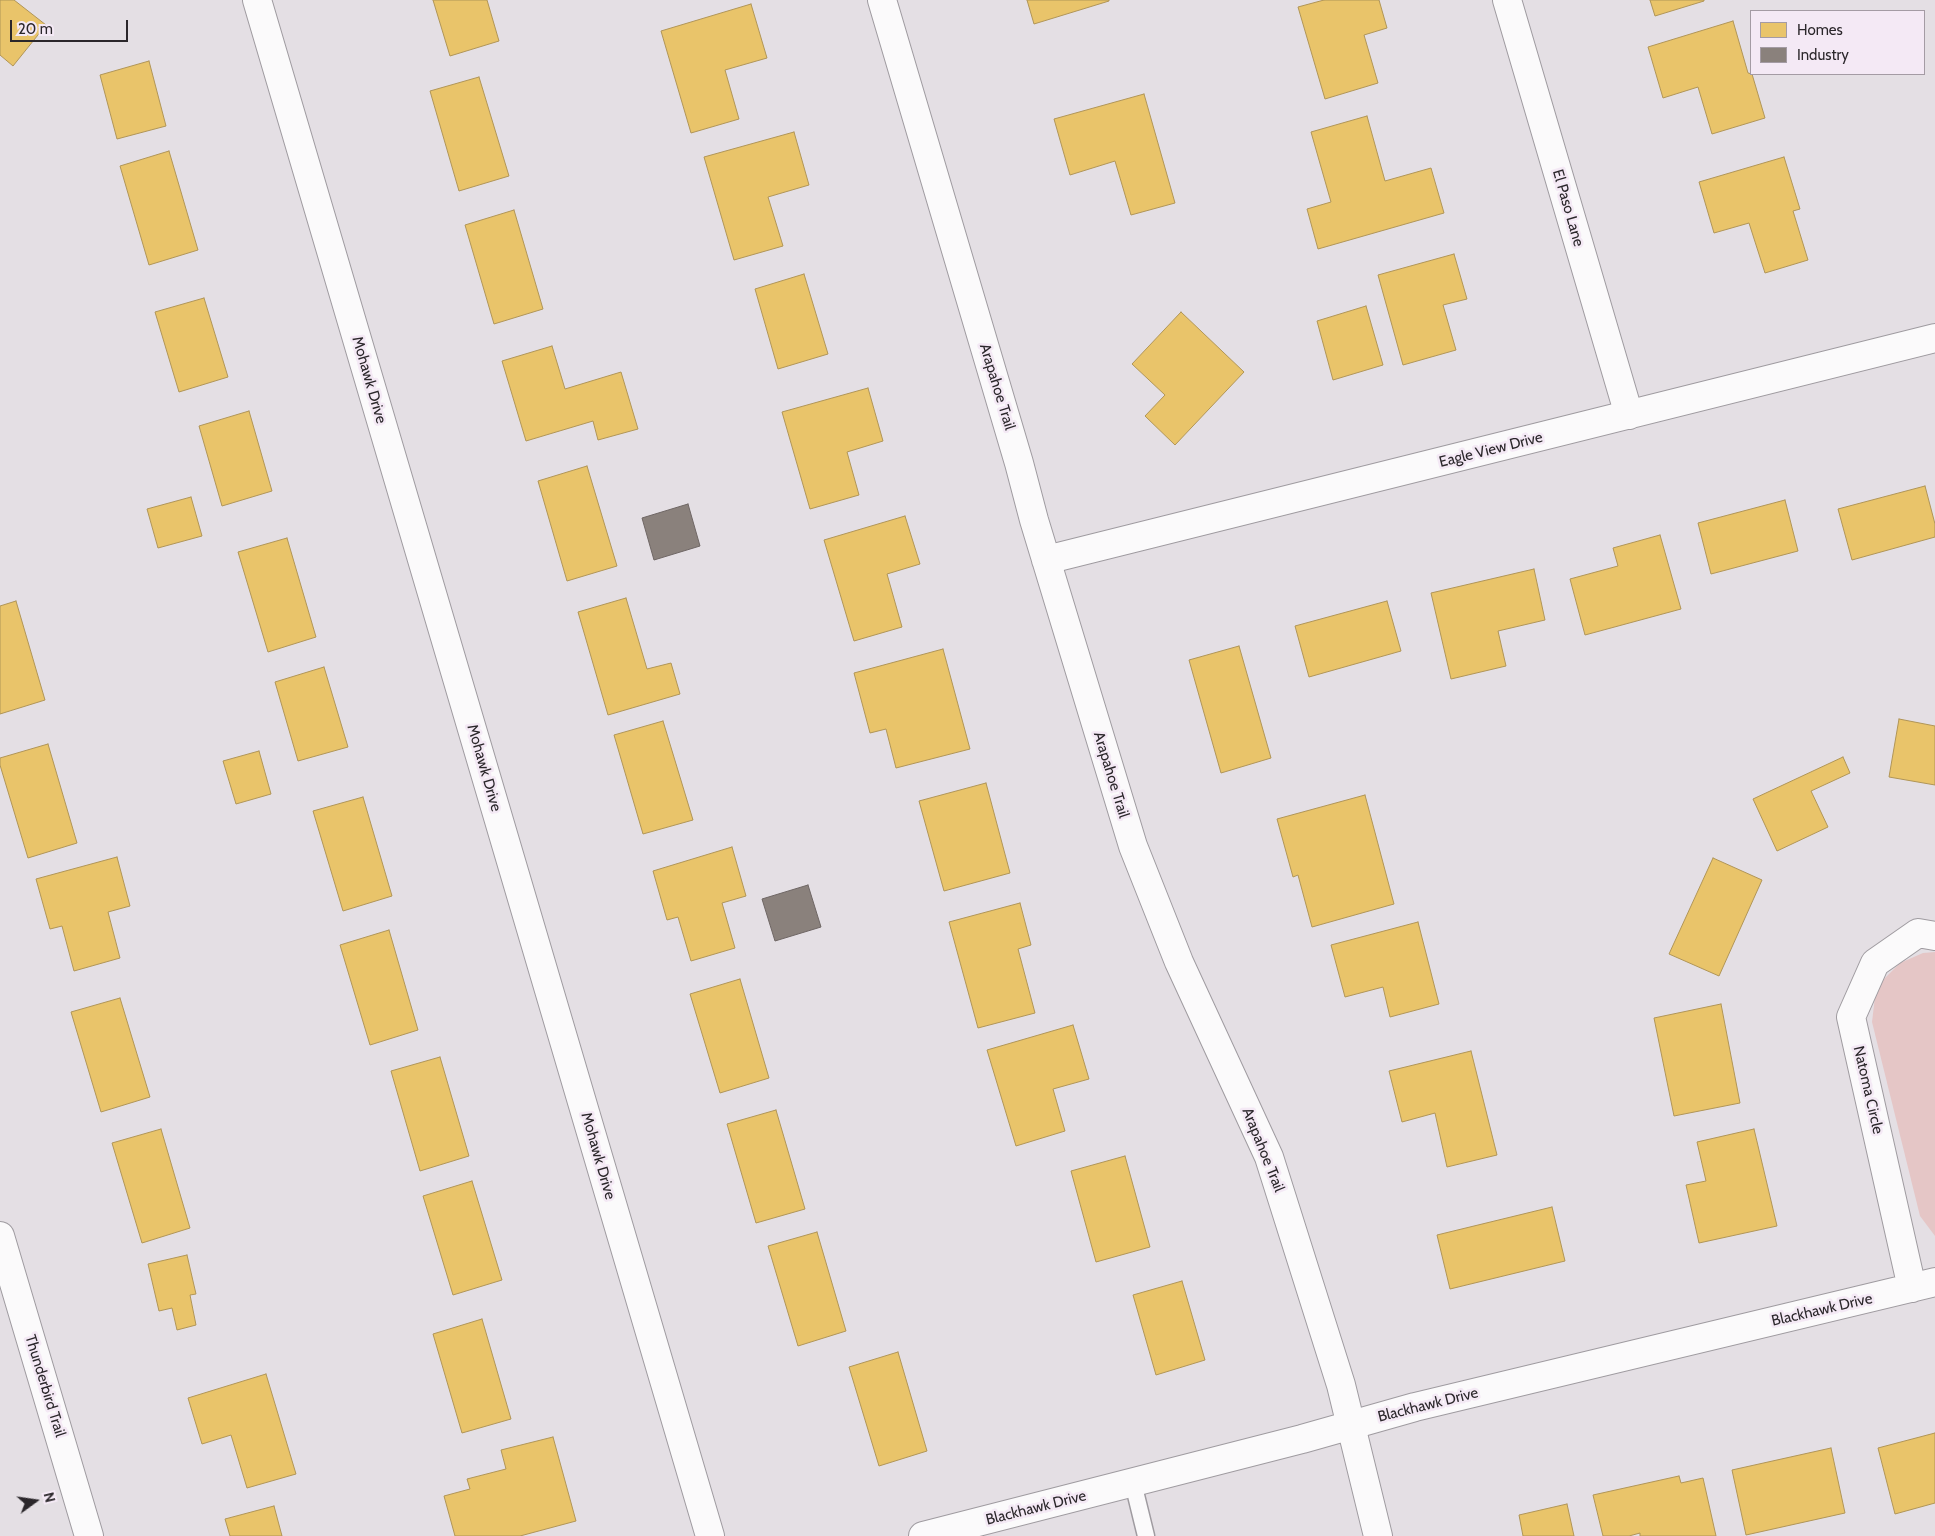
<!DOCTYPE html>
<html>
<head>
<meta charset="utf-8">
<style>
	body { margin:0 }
	#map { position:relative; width:1935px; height:1536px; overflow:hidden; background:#e4dfe4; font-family:Cabin,sans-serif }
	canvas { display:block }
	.legend { position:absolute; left:1750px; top:10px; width:175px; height:65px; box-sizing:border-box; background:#f4e9f5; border:1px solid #a49ba4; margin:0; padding:6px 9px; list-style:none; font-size:15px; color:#2b272b }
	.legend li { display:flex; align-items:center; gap:10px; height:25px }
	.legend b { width:25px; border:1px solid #a49ba4 }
	.north { position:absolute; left:10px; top:1476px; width:50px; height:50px; -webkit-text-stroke:4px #f4e9f5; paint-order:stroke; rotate:76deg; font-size:14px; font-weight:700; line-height:20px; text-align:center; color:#2b272b }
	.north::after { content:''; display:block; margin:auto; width:18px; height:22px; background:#2b272b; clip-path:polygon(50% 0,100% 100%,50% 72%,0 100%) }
	.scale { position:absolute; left:10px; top:20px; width:118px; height:22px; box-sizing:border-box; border:2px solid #2b272b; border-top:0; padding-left:6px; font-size:15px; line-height:18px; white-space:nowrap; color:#2b272b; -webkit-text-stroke:4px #f4e9f5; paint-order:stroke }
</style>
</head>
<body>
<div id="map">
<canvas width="1935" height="1536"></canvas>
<ul class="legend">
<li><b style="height:14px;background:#e9c46a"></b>Homes</li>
<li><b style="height:14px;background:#8a817c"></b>Industry</li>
</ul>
<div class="north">N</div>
<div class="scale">20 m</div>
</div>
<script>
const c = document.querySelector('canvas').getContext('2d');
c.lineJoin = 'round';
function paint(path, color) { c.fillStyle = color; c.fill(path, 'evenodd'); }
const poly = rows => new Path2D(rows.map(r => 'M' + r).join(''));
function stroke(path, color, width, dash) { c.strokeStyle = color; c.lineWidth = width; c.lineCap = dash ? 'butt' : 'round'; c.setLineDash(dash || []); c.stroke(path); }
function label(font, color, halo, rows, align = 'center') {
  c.font = font + ' Cabin,sans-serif'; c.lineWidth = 5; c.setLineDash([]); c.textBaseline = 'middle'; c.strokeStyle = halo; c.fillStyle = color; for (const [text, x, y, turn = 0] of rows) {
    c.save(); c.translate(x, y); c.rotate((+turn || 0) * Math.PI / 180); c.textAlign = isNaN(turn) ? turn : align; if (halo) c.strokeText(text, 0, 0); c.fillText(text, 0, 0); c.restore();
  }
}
paint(poly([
	[1935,952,1935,1236,1920,1216,1872,1022,1875,997,1882,981,1900,963,1923,953]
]), '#e5c6c6');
const homes = poly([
	[0,0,14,0,46,25,13,66,0,55,0,0],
	[433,0,487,0,499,41,450,56,433,0],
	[1027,0,1109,0,1109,1,1034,24,1027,0],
	[1324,0,1379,0,1387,28,1364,35,1378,83,1325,99,1298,7,1324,0],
	[1650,0,1704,0,1704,1,1655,16,1650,0],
	[751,4,767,58,725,70,739,119,691,133,661,31,751,4],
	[1733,21,1748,73,1752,74,1765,118,1712,134,1698,87,1663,98,1648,47,1733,21],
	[149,61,166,126,117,139,100,75,149,61],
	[479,77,509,176,459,191,430,91,479,77],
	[1144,94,1175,203,1131,215,1115,161,1070,175,1054,119,1144,94],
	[1367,116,1385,181,1431,168,1444,213,1318,249,1307,209,1331,202,1311,132,1367,116],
	[794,132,809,185,768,197,783,246,734,260,704,157,794,132],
	[169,151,198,250,149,265,120,166,169,151],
	[1784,157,1800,209,1793,211,1808,260,1765,273,1749,223,1714,233,1699,182,1784,157],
	[514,210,543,309,494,324,465,225,514,210],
	[1454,254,1467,299,1443,305,1456,350,1403,365,1378,275,1454,254],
	[804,274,828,354,778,369,755,289,804,274],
	[204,298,228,377,179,392,155,312,204,298],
	[1366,306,1383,365,1333,380,1317,321,1366,306],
	[1181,312,1244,372,1175,445,1145,416,1165,395,1132,364,1181,312],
	[552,346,565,389,621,372,638,429,598,440,593,421,526,441,502,361,552,346],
	[868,388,883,441,847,452,859,495,810,509,782,412,868,388],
	[249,411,272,491,222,506,199,426,249,411],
	[587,466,617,566,567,581,538,481,587,466],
	[1925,486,1935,524,1935,537,1852,560,1838,509,1925,486],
	[191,497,202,536,158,548,147,509,191,497],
	[1785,500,1798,551,1711,574,1698,523,1785,500],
	[905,516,920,564,887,574,902,627,854,641,824,540,905,516],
	[1660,535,1681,609,1585,635,1570,579,1618,566,1613,548,1660,535],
	[287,538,316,637,268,652,238,552,287,538],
	[1534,569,1545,620,1498,631,1506,666,1451,679,1431,593,1534,569],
	[626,598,647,669,671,663,680,694,608,715,578,612,626,598],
	[16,601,45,700,0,714,0,606,16,601],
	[1387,601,1401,651,1309,677,1295,626,1387,601],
	[1239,646,1271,758,1221,773,1189,660,1239,646],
	[943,649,970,749,896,768,886,729,870,733,854,673,943,649],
	[324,667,348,747,298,761,275,682,324,667],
	[1899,719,1935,726,1935,785,1889,777,1899,719],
	[663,721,693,820,643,834,614,735,663,721],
	[48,744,77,843,28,858,0,765,0,758,48,744],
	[259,751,271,794,236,804,223,761,259,751],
	[1843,757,1850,773,1811,791,1828,827,1777,851,1753,799,1843,757],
	[986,783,1010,873,944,891,919,801,986,783],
	[1365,795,1394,904,1312,927,1298,875,1293,877,1277,819,1365,795],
	[363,797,392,896,343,911,313,811,363,797],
	[732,847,746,896,722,903,735,948,691,961,678,917,667,920,653,871,732,847],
	[117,857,130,906,108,912,120,958,74,971,62,926,50,929,36,879,117,857],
	[1713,858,1762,880,1719,976,1669,954,1713,858],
	[1020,903,1031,945,1018,949,1035,1013,978,1028,949,922,1020,903],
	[1418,922,1439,1004,1390,1017,1383,987,1345,997,1331,945,1418,922],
	[389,930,418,1030,370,1045,340,945,389,930],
	[740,979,769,1078,720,1093,690,994,740,979],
	[120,998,150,1097,101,1112,71,1012,120,998],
	[1721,1004,1740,1103,1674,1116,1654,1018,1721,1004],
	[1073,1025,1089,1079,1053,1089,1065,1131,1016,1146,987,1050,1073,1025],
	[1471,1051,1497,1155,1447,1167,1435,1113,1402,1122,1389,1071,1471,1051],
	[440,1057,469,1156,420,1171,391,1071,440,1057],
	[776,1110,805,1209,756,1223,727,1124,776,1110],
	[161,1129,190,1228,142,1243,112,1143,161,1129],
	[1754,1129,1777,1226,1699,1243,1686,1185,1706,1181,1697,1142,1754,1129],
	[1125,1156,1150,1247,1096,1262,1071,1171,1125,1156],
	[472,1181,502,1280,453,1295,423,1196,472,1181],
	[1552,1207,1565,1261,1450,1289,1437,1235,1552,1207],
	[817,1232,846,1331,798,1346,768,1246,817,1232],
	[187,1255,196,1294,190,1295,196,1325,177,1330,172,1308,159,1311,148,1264,187,1255],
	[1182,1281,1205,1360,1156,1375,1133,1295,1182,1281],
	[482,1319,511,1419,462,1433,433,1334,482,1319],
	[898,1352,927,1451,879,1466,849,1367,898,1352],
	[266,1374,296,1474,247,1488,231,1435,202,1444,188,1398,266,1374],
	[1935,1433,1935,1503,1895,1514,1878,1448,1935,1433],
	[553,1437,576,1521,520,1536,455,1536,444,1496,470,1489,467,1479,506,1469,501,1450,553,1437],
	[1831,1448,1845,1513,1746,1535,1732,1470,1831,1448],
	[1679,1476,1681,1483,1703,1478,1716,1536,1640,1536,1640,1533,1629,1536,1603,1536,1593,1495,1679,1476],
	[1567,1504,1574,1536,1523,1536,1519,1515,1567,1504],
	[274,1506,282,1536,230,1536,225,1519,274,1506]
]);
paint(homes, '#e9c46a');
stroke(homes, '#b09557', 1);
const industry = poly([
	[688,504,700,546,654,560,642,518,688,504],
	[808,885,821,927,775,941,762,899,808,885]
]);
paint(industry, '#8a817c');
stroke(industry, '#6e6664', 1);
const service = poly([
	[1133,1483,1146,1536]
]);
const minor = poly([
	[257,0,710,1536],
	[882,0,1019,463,1034,520,1133,846,1179,962,1269,1157,1341,1385,1378,1536],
	[1507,0,1629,415],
	[1046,560,1935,338],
	[0,1236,89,1536],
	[1912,1288,1851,1017,1875,963,1918,933,1935,936],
	[923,1536,1302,1439,1415,1407,1935,1282]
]);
stroke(service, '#9f9ba0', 19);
stroke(minor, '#9f9ba0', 30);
stroke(service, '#fbfafb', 16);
stroke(minor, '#fbfafb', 28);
label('15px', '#2b272b', '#f4e9f5', [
	["El Paso Lane",1568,208,74],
	["Mohawk Drive",369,380,74],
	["Arapahoe Trail",997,387,73],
	["Eagle View Drive",1491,450,-14],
	["Mohawk Drive",484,768,74],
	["Arapahoe Trail",1111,775,73],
	["Natoma Circle",1868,1090,77],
	["Arapahoe Trail",1263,1150,68],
	["Mohawk Drive",598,1156,74],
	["Blackhawk Drive",1822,1310,-13],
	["Thunderbird Trail",45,1386,73],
	["Blackhawk Drive",1428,1405,-14],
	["Blackhawk Drive",1036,1508,-14]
]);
</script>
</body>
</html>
